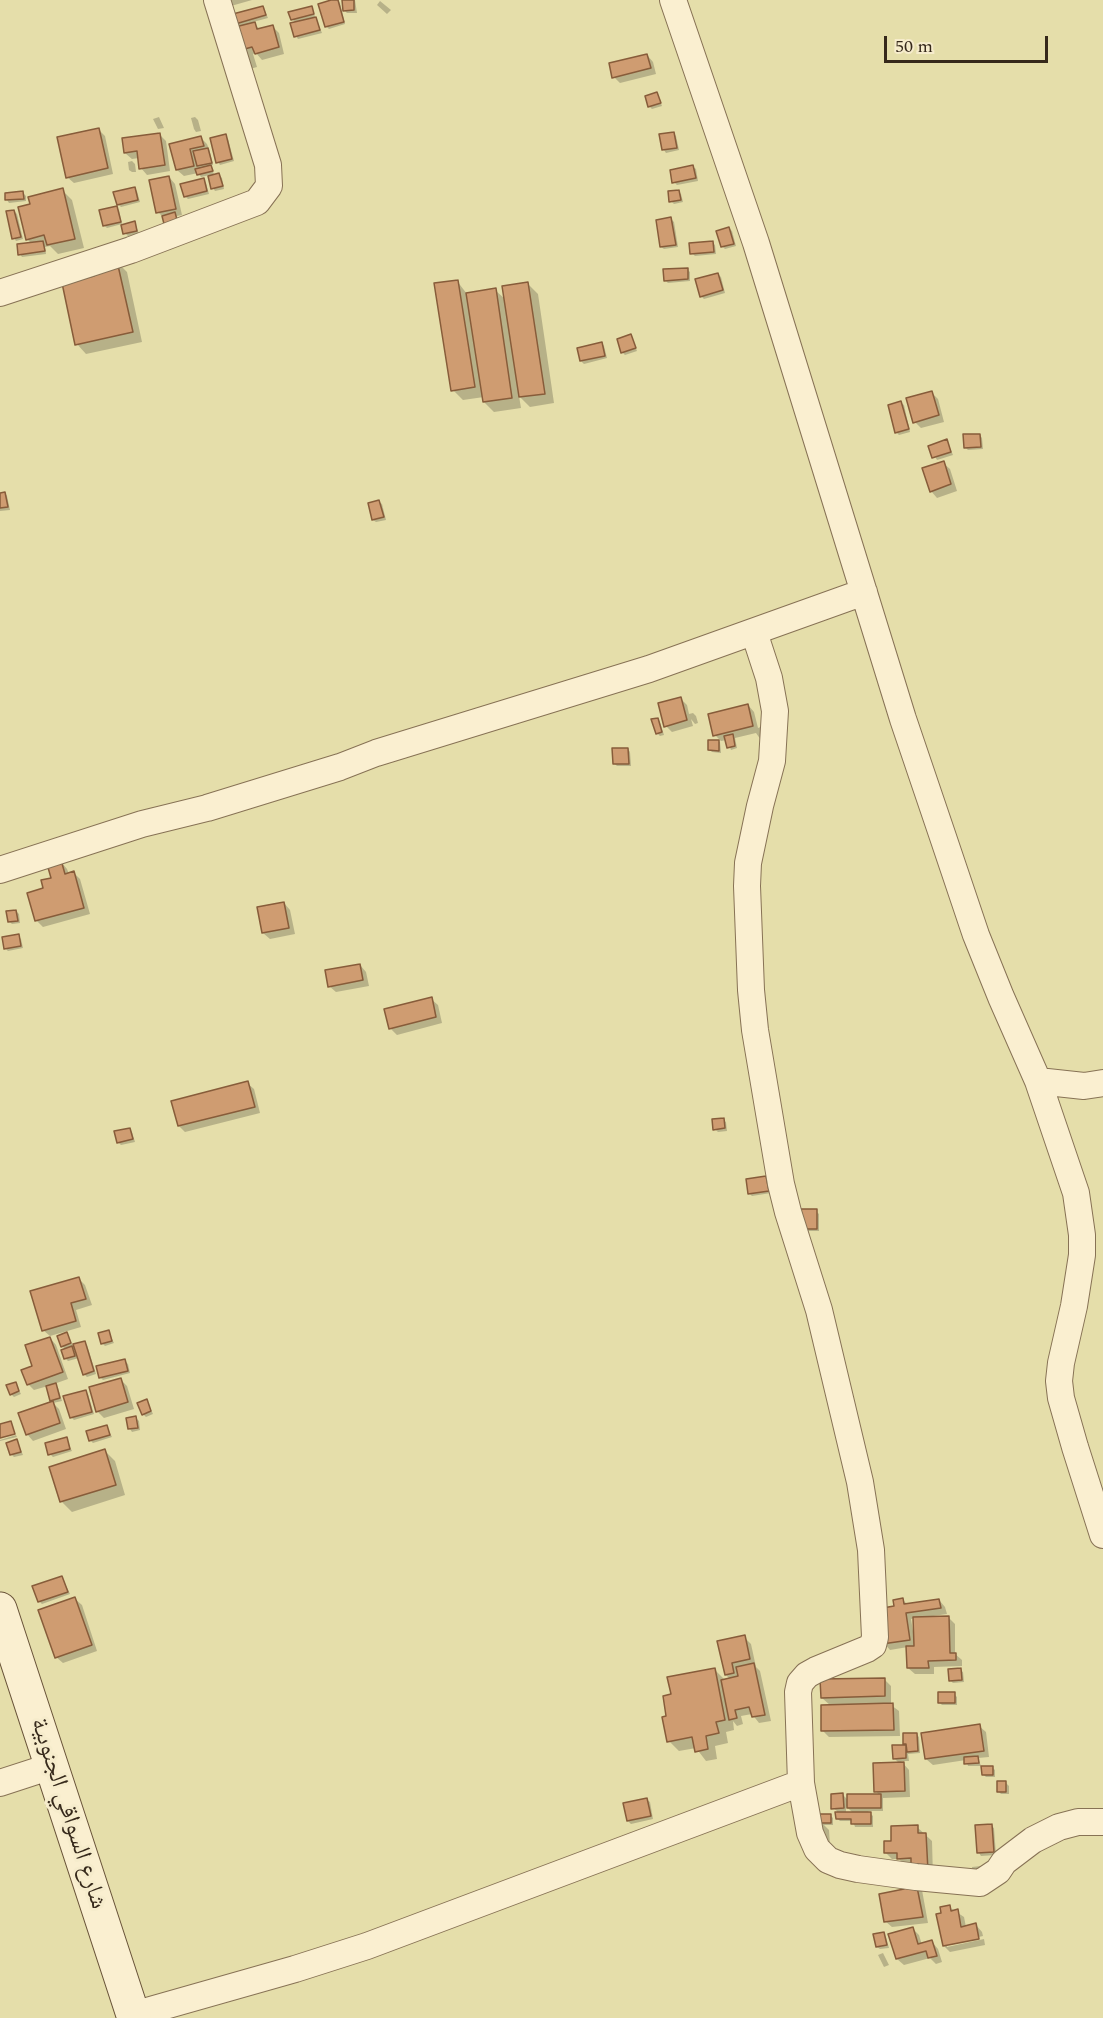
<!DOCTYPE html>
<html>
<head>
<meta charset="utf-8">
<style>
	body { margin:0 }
	#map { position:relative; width:1103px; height:2018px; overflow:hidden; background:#efe2bd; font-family:Spectral,serif }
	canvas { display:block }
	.scale { position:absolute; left:884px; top:36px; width:164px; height:27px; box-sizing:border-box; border:3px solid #36291b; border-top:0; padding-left:8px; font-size:18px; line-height:21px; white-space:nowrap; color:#36291b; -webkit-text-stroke:4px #f6eccc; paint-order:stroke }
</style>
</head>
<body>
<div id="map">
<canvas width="1103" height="2018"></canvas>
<div class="scale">50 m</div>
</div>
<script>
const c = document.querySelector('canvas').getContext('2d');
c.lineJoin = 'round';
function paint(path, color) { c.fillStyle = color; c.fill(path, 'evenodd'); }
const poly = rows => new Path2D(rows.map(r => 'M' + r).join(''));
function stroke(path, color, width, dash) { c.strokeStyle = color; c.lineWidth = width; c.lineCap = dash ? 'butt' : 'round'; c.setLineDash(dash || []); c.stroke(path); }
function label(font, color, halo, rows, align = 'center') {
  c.font = font + ' Spectral,"Noto Naskh Arabic",serif'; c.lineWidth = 6; c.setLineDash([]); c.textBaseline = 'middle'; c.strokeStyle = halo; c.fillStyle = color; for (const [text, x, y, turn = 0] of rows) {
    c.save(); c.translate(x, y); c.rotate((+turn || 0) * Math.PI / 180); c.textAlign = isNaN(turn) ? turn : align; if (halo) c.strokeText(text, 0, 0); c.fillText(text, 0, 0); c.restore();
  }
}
paint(poly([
	[0,0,1103,0,1103,2018,0,2018]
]), '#e5deaa');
paint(poly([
	[227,0,252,0,231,6],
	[337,0,340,3,345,24,329,29,326,26],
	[344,0,355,0,357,13,347,13,344,10],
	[380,1,391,10,387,14,377,5],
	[263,7,268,18,253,22,260,30,272,26,279,33,284,54,262,60,256,53,253,54,257,67,250,69,244,55,247,54,243,49,233,24],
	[311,7,322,33,298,39,296,36,296,23,292,19],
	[647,55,653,62,656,74,620,83,614,77],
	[657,94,662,106,652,109,649,106],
	[159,117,164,128,158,129,153,119],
	[195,117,198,120,201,131,196,132,194,129,191,118],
	[99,130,105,136,113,174,74,183,67,177],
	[673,133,676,136,679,150,666,153,664,150],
	[159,134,166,141,170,171,147,175,141,168,139,158,132,159,125,153],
	[225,136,228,139,234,161,220,165,218,162],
	[201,138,207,144,210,152,213,165,210,166,215,176,219,175,222,178,224,189,215,191,213,188,210,175,201,177,198,173,184,176,177,170,171,145],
	[132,161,135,164,136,172,132,172,129,170,128,162],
	[693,167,696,169,698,181,677,185,674,182],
	[169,177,175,184,182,215,177,216,180,227,164,218,158,212],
	[203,180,206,183,209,194,188,199,185,196],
	[134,188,137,191,140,202,121,207,118,204],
	[62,190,72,200,84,248,58,254,50,246,45,247,46,254,22,257,20,254,32,244,27,239,32,206],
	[678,192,681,194,683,202,674,204,671,201],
	[23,193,26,196,26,201,9,203,7,200],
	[117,208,119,210,122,224,107,228,104,225],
	[14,211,17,214,23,239,16,241,14,238],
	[671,219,674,222,678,247,664,249,661,247],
	[135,223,139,234,128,236,125,233],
	[729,228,732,231,736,246,725,249,722,246],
	[712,242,715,245,716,254,695,256,692,253],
	[117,262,127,272,142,342,86,354,77,344,96,277],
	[687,269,690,272,690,281,668,283,665,280],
	[718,274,721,277,725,293,704,299,701,296],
	[457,281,467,294,495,290,506,300,528,284,538,294,554,403,530,407,519,396,521,408,494,412,484,402,484,397,463,400,453,390],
	[631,336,637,351,625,355,622,352],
	[602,344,604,346,607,358,584,364,581,361],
	[932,393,938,399,944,422,921,428,915,422],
	[901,403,904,405,910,432,899,435,896,432],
	[980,435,982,438,983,449,968,450,965,447],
	[947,441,953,455,937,460,930,447],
	[943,463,950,469,957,491,937,498,931,491],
	[5,493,7,496,10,510,0,511,0,494],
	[379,502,382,504,386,520,376,522,373,520],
	[680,698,687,705,689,714,693,713,696,716,698,723,695,724,691,719,693,726,672,732,666,726],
	[748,705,754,712,758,728,765,725,761,740,756,733,735,738,737,748,731,750,727,740,721,741,715,735],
	[658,719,660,722,664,735,660,736,657,733],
	[710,741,720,742,721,753,712,752,710,750],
	[628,749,630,752,631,766,617,766,614,763],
	[61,862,67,869,69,874,74,873,80,879,90,914,43,927,36,920,45,889],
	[284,903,290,910,295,934,270,939,263,933],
	[16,911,19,914,20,923,12,924,9,921],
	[18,936,21,939,23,948,8,951,5,948],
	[360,965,366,972,369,986,336,992,329,986],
	[431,999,438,1005,442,1023,397,1035,391,1029,386,1010],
	[247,1083,254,1089,260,1113,185,1132,179,1126],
	[723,1120,726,1122,727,1131,718,1132,715,1129],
	[130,1129,132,1132,135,1142,121,1145,118,1142],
	[766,1177,769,1180,771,1193,752,1196,749,1193],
	[816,1211,819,1214,819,1231,806,1231],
	[79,1279,85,1285,92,1305,76,1310,81,1327,50,1336,43,1330],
	[108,1331,114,1343,105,1346,102,1343],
	[67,1334,73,1346,84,1342,87,1345,96,1374,87,1377,84,1374,79,1358,68,1361,66,1359,63,1351,66,1350,62,1346],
	[75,1345,78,1354,71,1347],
	[50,1338,56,1345,68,1379,54,1384,58,1388,62,1401,53,1403,59,1409,66,1429,33,1441,27,1434,20,1414,54,1402,48,1386,34,1390,28,1384,34,1367],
	[125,1361,128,1364,130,1373,103,1380,100,1377],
	[120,1379,127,1386,134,1409,104,1418,98,1412,90,1388],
	[15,1383,21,1394,14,1397,11,1394],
	[85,1392,88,1394,94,1414,74,1420,71,1417],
	[147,1401,153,1414,146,1417,143,1414],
	[136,1418,139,1421,140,1430,132,1432,130,1429],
	[107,1427,112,1437,93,1443,90,1440],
	[16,1435,17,1437,0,1441,0,1440],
	[66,1439,72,1451,53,1457,50,1454],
	[17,1441,23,1455,14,1457,11,1454],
	[105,1451,115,1461,125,1495,72,1512,62,1502,51,1468],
	[62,1577,70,1594,42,1604,39,1601],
	[75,1599,82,1605,97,1651,63,1663,56,1657],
	[903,1600,908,1605,939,1600,945,1607,947,1614,933,1616,933,1618,948,1617,955,1624,955,1654,962,1660,962,1666,934,1667,934,1674,915,1674,908,1668,908,1647,890,1650,884,1643],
	[915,1618,915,1631,913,1631,911,1619],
	[744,1637,751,1644,756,1667,760,1671,771,1721,759,1723,752,1714,741,1716,743,1724,737,1726,733,1721,734,1730,726,1732,728,1743,715,1746,717,1759,706,1761,696,1748,679,1751,669,1741,668,1717,672,1695,715,1670,725,1680,730,1679,726,1675],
	[960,1670,963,1672,964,1682,953,1683,950,1680],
	[884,1679,891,1686,891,1705,899,1711,900,1736,829,1737,823,1731,831,1706,822,1698],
	[954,1694,957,1697,957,1705,942,1705,939,1702],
	[979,1726,986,1732,989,1757,978,1758,981,1766,968,1766,966,1760,933,1765,926,1759],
	[916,1734,919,1737,920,1753,908,1754,909,1761,901,1761,909,1770,910,1797,883,1798,883,1811,868,1811,873,1816,873,1827,855,1827,853,1821,840,1821,837,1818,837,1811,833,1808,843,1795,848,1800,879,1795,876,1791,899,1763,894,1758,894,1747,908,1746,904,1743],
	[846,1806,853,1813,846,1813],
	[992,1767,995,1770,995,1777,986,1777,983,1774],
	[1006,1783,1009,1786,1009,1794,1001,1794,999,1792],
	[647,1800,650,1802,653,1819,631,1824,628,1821],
	[830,1815,833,1818,833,1825,824,1825,829,1830,830,1846,818,1825],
	[991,1826,994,1828,996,1855,981,1856,979,1853],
	[917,1827,932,1841,933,1877,905,1865,899,1859,892,1859,885,1852,893,1843],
	[981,1866,984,1869,973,1874,972,1867],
	[915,1884,922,1890,928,1923,892,1927,885,1921,906,1891],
	[949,1907,964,1917,966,1927,976,1925,982,1932,983,1936,947,1944,947,1947,984,1939,985,1945,950,1952,944,1946,943,1914],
	[912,1928,919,1935,922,1945,932,1942,938,1949,942,1962,936,1964,930,1958,904,1965,897,1959],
	[883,1934,886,1937,889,1948,880,1949,877,1947],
	[883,1953,889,1965,884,1967,878,1955]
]), '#0003');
const building = poly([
	[331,0,338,0,344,22,325,27,318,4,331,0],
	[342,0,354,0,354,10,343,11,342,0],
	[263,6,266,15,232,25,229,15,263,6],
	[312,6,314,14,291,20,288,12,312,6],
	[316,17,320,30,294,37,290,23,316,17],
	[255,22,257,29,273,25,279,47,255,54,252,47,241,50,235,27,255,22],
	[647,54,651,68,612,78,609,63,647,54],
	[657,92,661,103,648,107,645,96,657,92],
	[99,128,108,168,66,178,57,137,99,128],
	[674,132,677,148,662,150,659,134,674,132],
	[160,133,165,165,139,169,137,151,124,153,122,138,160,133],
	[226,134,232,159,216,163,210,138,226,134],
	[201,136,204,146,190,149,194,166,176,170,169,144,201,136],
	[208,148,212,163,197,166,193,151,208,148],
	[211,165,213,171,197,175,195,169,211,165],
	[693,165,696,178,672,183,670,170,693,165],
	[219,173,223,186,211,189,208,176,219,173],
	[169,176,176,209,156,213,149,180,169,176],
	[204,178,207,191,184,197,180,184,204,178],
	[135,187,138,200,117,205,113,192,135,187],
	[63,188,75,239,47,245,44,235,26,240,18,207,30,204,28,197,63,188],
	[679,190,681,200,669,202,668,191,679,190],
	[23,191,24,199,5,200,5,193,23,191],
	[117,206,121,222,103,226,99,210,117,206],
	[14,210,21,237,12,239,6,211,14,210],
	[175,212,178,224,165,228,162,216,175,212],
	[671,217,676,245,660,247,656,220,671,217],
	[135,221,137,231,123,234,121,225,135,221],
	[729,227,734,244,721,247,716,231,729,227],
	[43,241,45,251,18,255,17,244,43,241],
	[713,241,714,252,690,254,689,243,713,241],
	[117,261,133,332,75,345,62,283,94,276,92,266,117,261],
	[688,268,688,279,664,281,663,269,688,268],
	[718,273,723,290,700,297,695,279,718,273],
	[458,280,475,387,451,391,434,283,458,280],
	[528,282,545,394,519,397,502,286,528,282],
	[496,288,512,398,483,402,466,293,496,288],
	[631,334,636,348,621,353,617,339,631,334],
	[602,342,605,356,580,361,577,348,602,342],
	[932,391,939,415,913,423,906,398,932,391],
	[901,401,909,429,895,433,888,405,901,401],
	[963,434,980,434,981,447,964,448,963,434],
	[947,439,951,452,932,458,928,446,947,439],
	[944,461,951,484,930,492,922,468,944,461],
	[5,492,8,507,0,508,0,493,5,492],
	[379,500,384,517,372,520,368,503,379,500],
	[681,697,687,720,664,727,658,703,681,697],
	[748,704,753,726,713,736,708,714,748,704],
	[658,718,662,732,656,734,651,719,658,718],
	[733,734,735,746,727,748,724,736,733,734],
	[708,740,719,740,719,751,708,750,708,740],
	[612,748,628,748,629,764,613,764,612,748],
	[61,860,65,874,74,871,84,908,35,921,27,893,43,888,41,880,51,878,47,864,61,860],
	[284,902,289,928,262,933,257,907,284,902],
	[16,910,18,921,8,922,6,911,16,910],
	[19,934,21,946,4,949,2,937,19,934],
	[360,964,363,980,328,987,325,970,360,964],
	[432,997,436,1017,389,1029,384,1009,432,997],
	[248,1081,255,1107,178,1126,171,1101,248,1081],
	[724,1118,725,1128,713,1130,712,1119,724,1118],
	[130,1128,133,1139,117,1143,114,1131,130,1128],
	[766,1176,769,1191,748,1194,746,1179,766,1176],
	[801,1209,817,1209,817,1229,801,1229,801,1209],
	[79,1277,86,1299,71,1303,76,1321,42,1331,30,1291,79,1277],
	[109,1330,112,1341,101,1344,98,1333,109,1330],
	[67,1332,71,1343,61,1347,57,1336,67,1332],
	[50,1337,63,1372,27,1385,21,1370,32,1366,25,1345,50,1337],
	[85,1341,94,1371,83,1375,73,1344,85,1341],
	[72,1346,75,1356,64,1359,61,1350,72,1346],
	[125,1359,128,1371,99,1378,96,1366,125,1359],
	[121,1378,128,1402,96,1412,89,1387,121,1378],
	[16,1382,19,1391,10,1395,6,1385,16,1382],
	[56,1383,60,1398,50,1401,46,1386,56,1383],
	[86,1390,92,1412,70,1418,63,1396,86,1390],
	[147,1399,151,1411,142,1415,137,1403,147,1399],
	[53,1401,60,1423,26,1435,18,1413,53,1401],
	[136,1416,138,1428,128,1429,126,1418,136,1416],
	[11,1421,15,1434,0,1438,0,1424,11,1421],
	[107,1425,110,1435,89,1441,86,1431,107,1425],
	[67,1437,70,1449,48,1455,45,1443,67,1437],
	[17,1439,21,1452,10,1455,6,1443,17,1439],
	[105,1449,116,1485,60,1502,49,1467,105,1449],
	[62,1576,68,1592,38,1602,32,1586,62,1576],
	[75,1597,92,1645,55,1658,38,1610,75,1597],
	[903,1598,904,1604,939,1599,941,1608,906,1613,910,1640,882,1644,877,1609,894,1606,893,1600,903,1598],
	[949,1616,950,1653,956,1653,956,1660,928,1661,929,1668,907,1668,906,1646,914,1646,913,1617,949,1616],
	[745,1635,750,1659,732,1663,734,1673,725,1675,717,1641,745,1635],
	[754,1663,765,1715,752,1717,749,1707,735,1710,737,1718,729,1720,721,1680,738,1676,736,1667,754,1663],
	[715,1668,725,1720,716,1722,719,1733,706,1736,708,1749,695,1752,692,1737,667,1742,662,1717,666,1716,663,1696,671,1694,667,1677,715,1668],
	[961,1668,962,1680,949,1681,948,1669,961,1668],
	[885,1678,885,1696,821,1698,820,1679,885,1678],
	[938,1692,955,1692,955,1703,938,1703,938,1692],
	[893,1703,894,1730,821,1731,821,1705,893,1703],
	[980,1724,984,1751,925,1759,921,1733,980,1724],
	[903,1733,917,1733,918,1751,907,1752,906,1744,903,1744,903,1733],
	[892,1745,906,1745,906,1758,893,1759,892,1745],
	[978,1756,979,1763,964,1764,964,1757,978,1756],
	[904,1762,905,1791,874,1792,873,1763,904,1762],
	[981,1766,993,1766,993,1775,982,1775,981,1766],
	[997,1781,1006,1781,1006,1792,997,1792,997,1781],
	[843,1793,844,1808,831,1809,831,1794,843,1793],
	[847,1794,881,1794,881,1808,847,1808,847,1794],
	[647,1798,651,1816,627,1821,623,1803,647,1798],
	[835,1812,871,1812,871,1824,851,1824,851,1819,836,1819,835,1812],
	[813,1814,831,1814,831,1823,813,1823,813,1814],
	[992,1824,994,1852,977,1853,975,1825,992,1824],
	[918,1825,918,1833,926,1833,928,1871,911,1872,911,1858,897,1859,897,1853,884,1853,884,1841,891,1841,891,1826,918,1825],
	[916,1882,923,1917,884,1922,879,1894,904,1889,904,1885,916,1882],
	[950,1905,951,1911,958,1909,961,1927,976,1923,979,1939,943,1946,936,1914,941,1913,940,1907,950,1905],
	[913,1927,918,1944,932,1940,937,1956,928,1958,926,1951,896,1959,888,1934,913,1927],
	[884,1932,887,1945,876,1947,873,1934,884,1932]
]);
paint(building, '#cf9c71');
stroke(building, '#875c3a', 1.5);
const street = poly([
	[673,0,756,243,903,719,943,837,976,935,1001,997,1038,1081,1076,1193,1082,1235,1082,1255,1074,1306,1061,1363,1059,1381,1061,1398,1075,1447,1103,1535],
	[0,293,131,250,257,202,269,186,268,165,217,0],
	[754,632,769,678,775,711,772,761,760,806,748,863,747,886,751,990,755,1030,781,1184,788,1212,819,1310,860,1482,871,1550,875,1637,873,1645,867,1649,816,1670,807,1675,800,1683,798,1692,801,1783,810,1833,817,1849,828,1860,840,1865,858,1869,916,1877,980,1883,998,1871,1004,1862,1033,1840,1059,1827,1078,1822,1103,1822],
	[0,870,142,824,207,808,340,767,376,753,649,669,864,592],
	[1038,1081,1084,1086,1103,1083],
	[0,1783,52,1766],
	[133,2015,295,1969,367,1946,801,1783]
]);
const secondary = poly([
	[0,1609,134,2018]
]);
stroke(street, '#877255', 28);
stroke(secondary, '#695339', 35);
stroke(street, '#faefd0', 26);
stroke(secondary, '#faefd0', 33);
label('24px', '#36291b', '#f6eccc', [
	["شارع السواقي الجنوبية",67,1814,72]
]);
</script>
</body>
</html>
